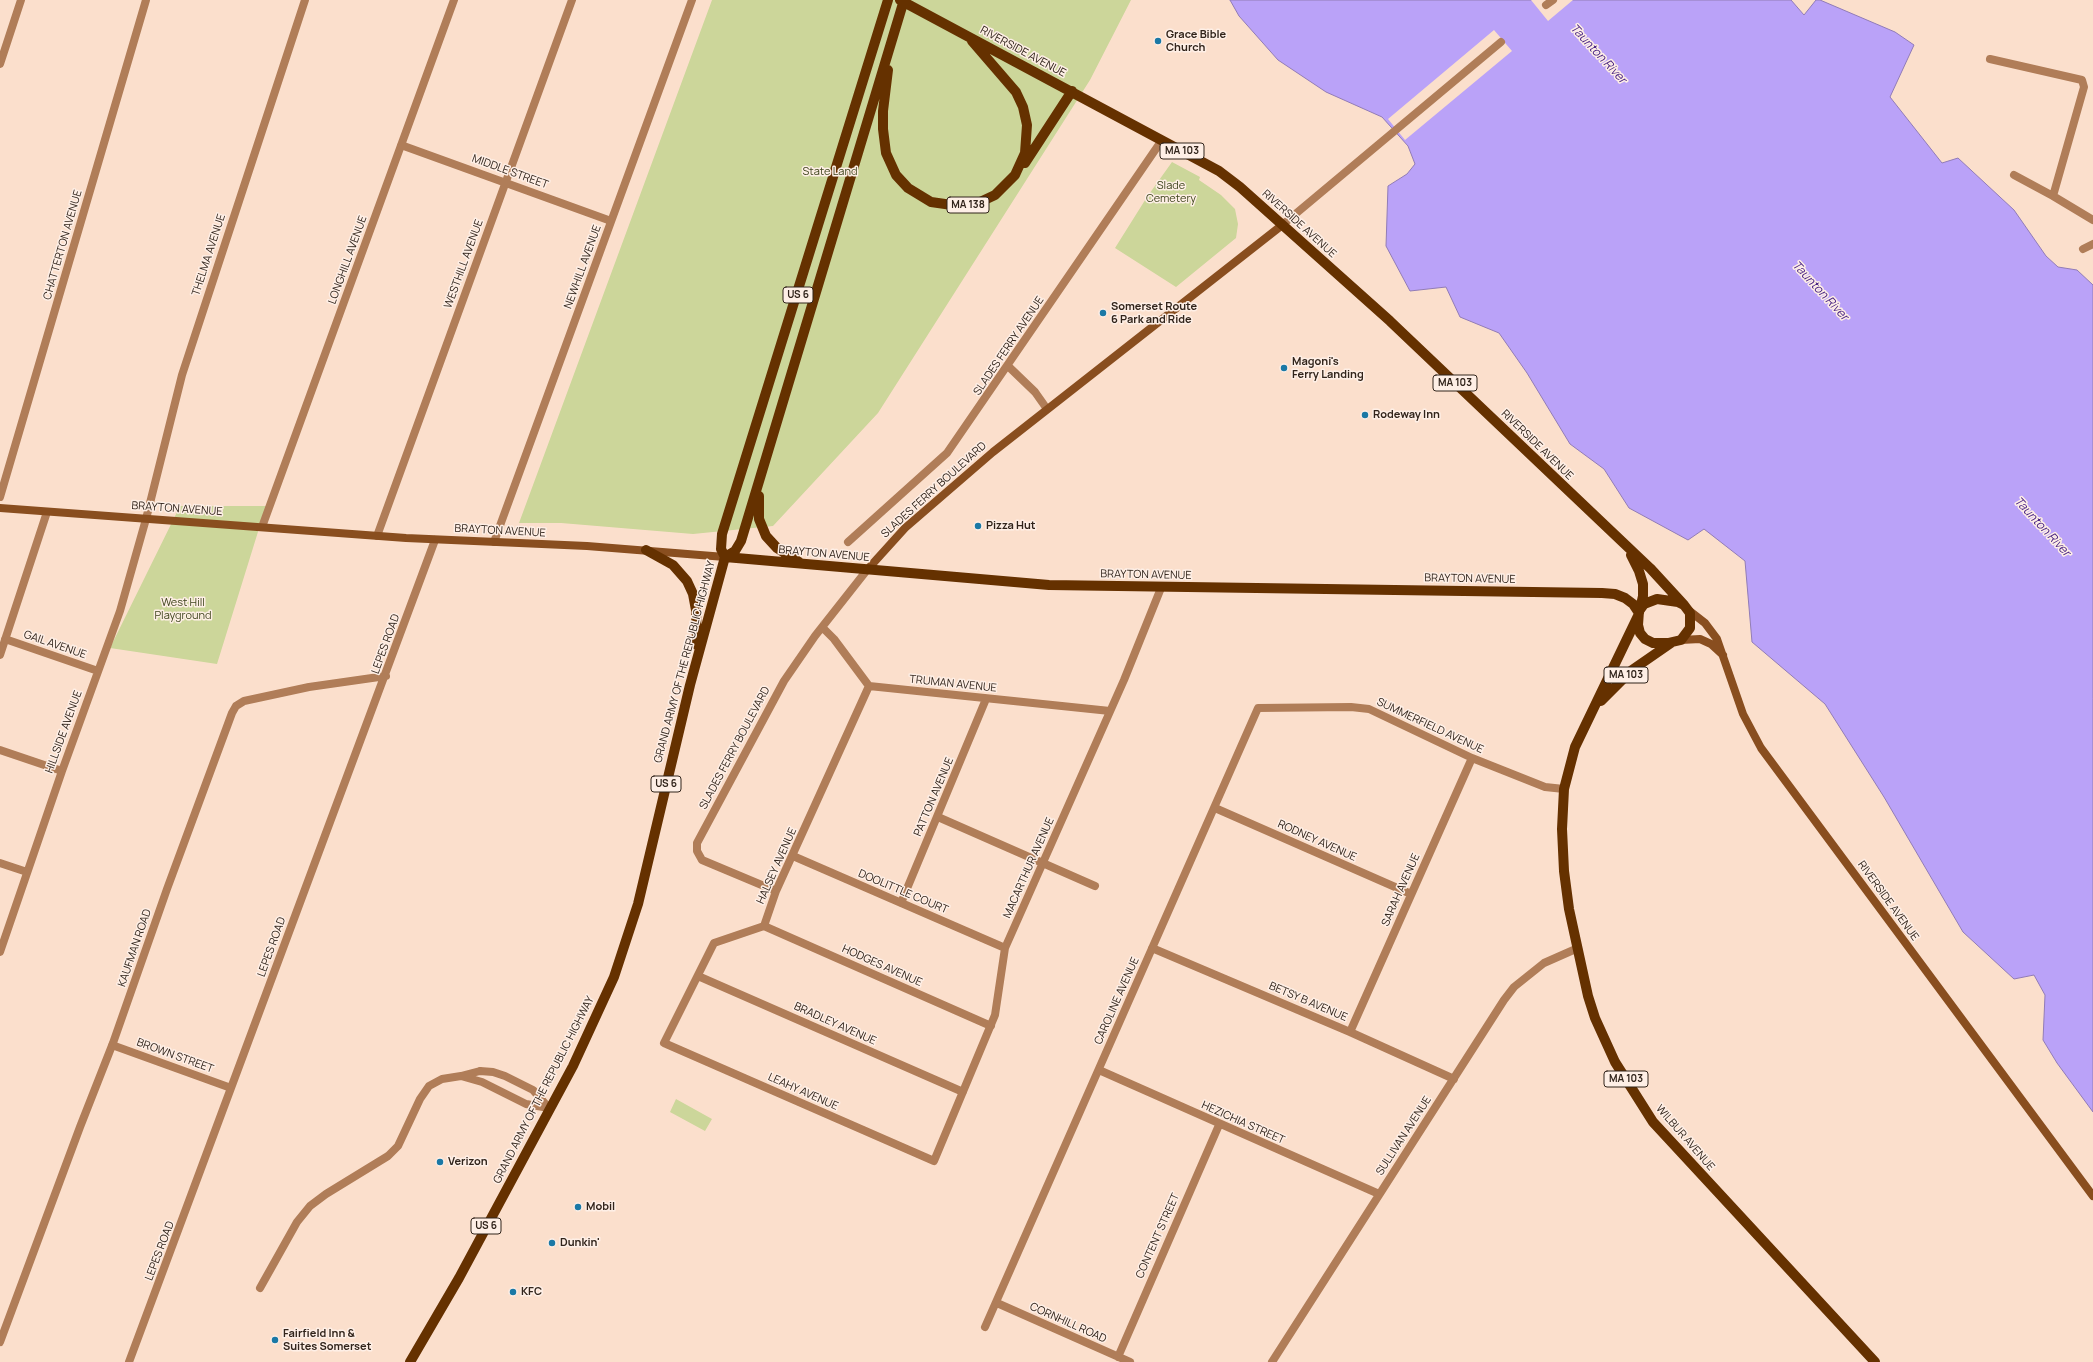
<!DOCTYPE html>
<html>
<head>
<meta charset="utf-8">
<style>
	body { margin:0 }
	canvas { display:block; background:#fbdfcc }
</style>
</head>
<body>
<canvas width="2093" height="1362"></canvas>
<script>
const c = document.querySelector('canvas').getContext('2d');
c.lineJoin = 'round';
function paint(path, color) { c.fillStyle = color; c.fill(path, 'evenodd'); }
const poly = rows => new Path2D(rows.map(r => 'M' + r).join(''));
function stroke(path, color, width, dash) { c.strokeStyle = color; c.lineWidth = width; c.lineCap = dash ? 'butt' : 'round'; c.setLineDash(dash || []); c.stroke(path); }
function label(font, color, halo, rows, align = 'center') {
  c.font = font + ' Manrope,sans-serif'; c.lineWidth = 3; c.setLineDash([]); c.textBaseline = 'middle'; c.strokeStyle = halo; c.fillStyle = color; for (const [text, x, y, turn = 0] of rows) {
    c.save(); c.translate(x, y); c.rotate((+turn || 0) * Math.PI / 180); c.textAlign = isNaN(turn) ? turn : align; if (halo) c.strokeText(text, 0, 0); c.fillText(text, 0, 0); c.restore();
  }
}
paint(poly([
	[712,0,1131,0,1090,80,878,413,773,526,693,534,561,523,519,523],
	[1172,162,1200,177,1199,180,1221,195,1235,209,1238,224,1236,238,1176,287,1115,248,1147,197],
	[180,506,266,506,217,664,110,648],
	[676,1099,712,1119,705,1131,670,1112]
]), '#ccd69a');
const water = poly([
	[1230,0,1791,0,1804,15,1816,0,1820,0,1895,32,1914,45,1890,97,1942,163,1958,158,2014,210,2046,256,2058,267,2077,270,2093,285,2093,1112,2057,1063,2043,1040,2045,995,2034,975,2014,979,1963,932,1884,797,1825,704,1752,642,1745,561,1704,529,1688,540,1629,508,1604,469,1570,444,1527,373,1499,333,1460,317,1446,287,1410,291,1386,246,1388,186,1407,174,1415,164,1408,146,1382,117,1326,92,1278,60,1239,16,1230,0]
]);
paint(water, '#baa2f8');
stroke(water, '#917cb6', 1);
paint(poly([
	[1531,0,1573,0,1548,21],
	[1494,30,1512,51,1405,140,1388,119]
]), '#fbdfcc');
stroke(poly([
	[1546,5,1553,0],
	[1990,59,2082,80,2084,87,2053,196,2093,220],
	[0,64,21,0],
	[401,145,611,221],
	[2014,175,2053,196],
	[1281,226,1501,42],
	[2083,249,2093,244],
	[1008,366,1035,392,1047,409],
	[0,497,146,0],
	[262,527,454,0],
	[377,536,572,0],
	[494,542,692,0],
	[848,542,947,453,1162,140],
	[822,627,834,639,869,686,1110,711],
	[5,639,98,671],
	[0,655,47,512],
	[869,686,776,891,764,926,714,943,664,1043,934,1161,995,1015,1005,948,1124,680,1161,588],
	[0,750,62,771],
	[1215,808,1411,894],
	[938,817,1095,886],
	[793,856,1005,948],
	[0,863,27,872],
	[776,891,702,860,697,851,697,843,784,681,815,636,867,570],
	[901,903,986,699],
	[764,926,991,1026],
	[1152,948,1350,1032,1454,1079],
	[0,952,62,771,120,611,146,519,182,375,305,0],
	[698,976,963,1092],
	[1350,1032,1472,758],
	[112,1045,231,1088],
	[1099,1070,1379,1194],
	[480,1071,493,1072,505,1076,533,1090,549,1108,526,1104,482,1082,461,1076,480,1071],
	[260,1288,297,1222,310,1206,326,1194,388,1156,398,1146,420,1099,429,1086,442,1079,461,1076],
	[997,1303,1130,1362],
	[985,1327,1258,708,1351,707,1369,709,1472,758,1545,787,1564,789],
	[0,1342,80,1127,113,1043,167,889,232,713,236,706,244,701,309,687,386,676],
	[1118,1357,1219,1125],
	[129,1362,435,540],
	[1272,1362,1504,1000,1514,987,1544,963,1578,948]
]), '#b07d58', 8);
stroke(poly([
	[0,508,406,538,587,546,725,557],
	[867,570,905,528,993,452,1281,226],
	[1687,609,1705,623,1717,639,1743,714,1761,748,2093,1196],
	[1681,640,1700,639,1711,644,1723,655]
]), '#894e1f', 8);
stroke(poly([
	[900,0,1219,171,1240,187,1390,321,1650,568,1684,605],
	[888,70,883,111,883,129,886,153,896,175,908,188,931,202,959,206,978,203,995,195,1015,175,1025,153,1027,125,1023,107,1016,92,972,41],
	[1025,163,1072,91],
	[759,496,759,519,766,536,777,548,799,562],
	[646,550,673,565,687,581,693,594,696,610,697,645],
	[1631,555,1639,571,1643,584,1643,596,1640,609],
	[725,557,1049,585,1602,593,1615,594,1625,598,1633,604,1639,613],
	[725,557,735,551,741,541,904,0],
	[725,557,721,549,722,534,888,0],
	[1657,599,1678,602,1684,605,1690,613,1690,628,1681,640,1668,643,1653,643,1645,639,1640,633,1638,625,1639,611,1644,604,1657,599],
	[1638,616,1575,747,1564,789,1562,829,1564,871,1569,909,1588,996,1595,1018,1615,1062,1653,1122,1875,1362],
	[1601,701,1632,670,1671,643],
	[410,1362,459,1278,573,1066,614,977,638,904,690,685,725,557]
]), '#653100', 10);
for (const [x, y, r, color] of [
	[1158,41,4,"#1a78a5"],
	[1103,313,4,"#1a78a5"],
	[1284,368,4,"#1a78a5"],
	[1365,415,4,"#1a78a5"],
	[978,526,4,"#1a78a5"],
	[440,1162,4,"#1a78a5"],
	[578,1207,4,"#1a78a5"],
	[552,1243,4,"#1a78a5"],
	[513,1292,4,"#1a78a5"],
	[275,1340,4,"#1a78a5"]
]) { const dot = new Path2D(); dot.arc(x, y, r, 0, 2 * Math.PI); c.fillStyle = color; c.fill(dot); stroke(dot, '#feefe6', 1.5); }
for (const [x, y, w] of [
	[1182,151,44],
	[968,205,42],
	[798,295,30],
	[1455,383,44],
	[1626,675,44],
	[666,784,30],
	[1626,1079,44],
	[486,1226,30]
]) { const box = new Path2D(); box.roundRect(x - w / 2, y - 8, w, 16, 3); c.fillStyle = '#feefe6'; c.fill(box); stroke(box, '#31241b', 1); }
label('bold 10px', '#31241b', null, [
	["MA 103",1182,151],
	["MA 138",968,205],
	["US 6",798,295],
	["MA 103",1455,383],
	["MA 103",1626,675],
	["US 6",666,784],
	["MA 103",1626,1079],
	["US 6",486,1226]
]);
label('bold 11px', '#31241b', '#feefe6', [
	["Grace Bible",1166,35],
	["Church",1166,48],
	["Somerset Route",1111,307],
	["6 Park and Ride",1111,320],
	["Magoni's",1292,362],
	["Ferry Landing",1292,375],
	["Rodeway Inn",1373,415],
	["Pizza Hut",986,526],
	["Verizon",448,1162],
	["Mobil",586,1207],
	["Dunkin'",560,1243],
	["KFC",521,1292],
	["Fairfield Inn &",283,1334],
	["Suites Somerset",283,1347]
], 'left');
label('11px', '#31241b', '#feefe6', [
	["RIVERSIDE AVENUE",1023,52,28],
	["MIDDLE STREET",510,172,20],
	["RIVERSIDE AVENUE",1299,224,42],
	["CHATTERTON AVENUE",63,245,-74],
	["THELMA AVENUE",209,255,-72],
	["LONGHILL AVENUE",348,260,-70],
	["WESTHILL AVENUE",464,264,-70],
	["NEWHILL AVENUE",583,267,-70],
	["SLADES FERRY AVENUE",1009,346,-56],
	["RIVERSIDE AVENUE",1537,445,44],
	["SLADES FERRY BOULEVARD",934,490,-42],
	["BRAYTON AVENUE",177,509,4],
	["BRAYTON AVENUE",500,531,3],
	["BRAYTON AVENUE",824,554,5],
	["BRAYTON AVENUE",1146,575,1],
	["BRAYTON AVENUE",1470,579,1],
	["LEPES ROAD",386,644,-70],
	["GAIL AVENUE",55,645,19],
	["GRAND ARMY OF THE REPUBLIC HIGHWAY",685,662,-75],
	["TRUMAN AVENUE",953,684,6],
	["SUMMERFIELD AVENUE",1430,726,25],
	["HILLSIDE AVENUE",64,732,-70],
	["SLADES FERRY BOULEVARD",735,748,-62],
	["PATTON AVENUE",934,797,-67],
	["RODNEY AVENUE",1317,841,24],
	["HALSEY AVENUE",777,866,-66],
	["MACARTHUR AVENUE",1029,868,-66],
	["SARAH AVENUE",1401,890,-66],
	["DOOLITTLE COURT",903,892,23],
	["RIVERSIDE AVENUE",1888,901,54],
	["LEPES ROAD",272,947,-70],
	["KAUFMAN ROAD",135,948,-71],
	["HODGES AVENUE",882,966,24],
	["CAROLINE AVENUE",1117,1001,-66],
	["BETSY B AVENUE",1308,1002,23],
	["BRADLEY AVENUE",835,1024,24],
	["BROWN STREET",175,1056,20],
	["GRAND ARMY OF THE REPUBLIC HIGHWAY",544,1090,-63],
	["LEAHY AVENUE",803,1092,24],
	["HEZICHIA STREET",1243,1123,24],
	["SULLIVAN AVENUE",1404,1136,-57],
	["WILBUR AVENUE",1685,1138,49],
	["CONTENT STREET",1158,1236,-66],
	["LEPES ROAD",160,1251,-69],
	["CORNHILL ROAD",1068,1323,24]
]);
label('11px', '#40461e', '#feefe6', [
	["State Land",830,172],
	["Slade",1171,186],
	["Cemetery",1171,199],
	["West Hill",183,603],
	["Playground",183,616]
]);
label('italic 12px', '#492384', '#feefe6', [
	["Taunton River",1598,54,47],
	["Taunton River",1820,291,47],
	["Taunton River",2042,527,47]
]);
</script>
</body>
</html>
